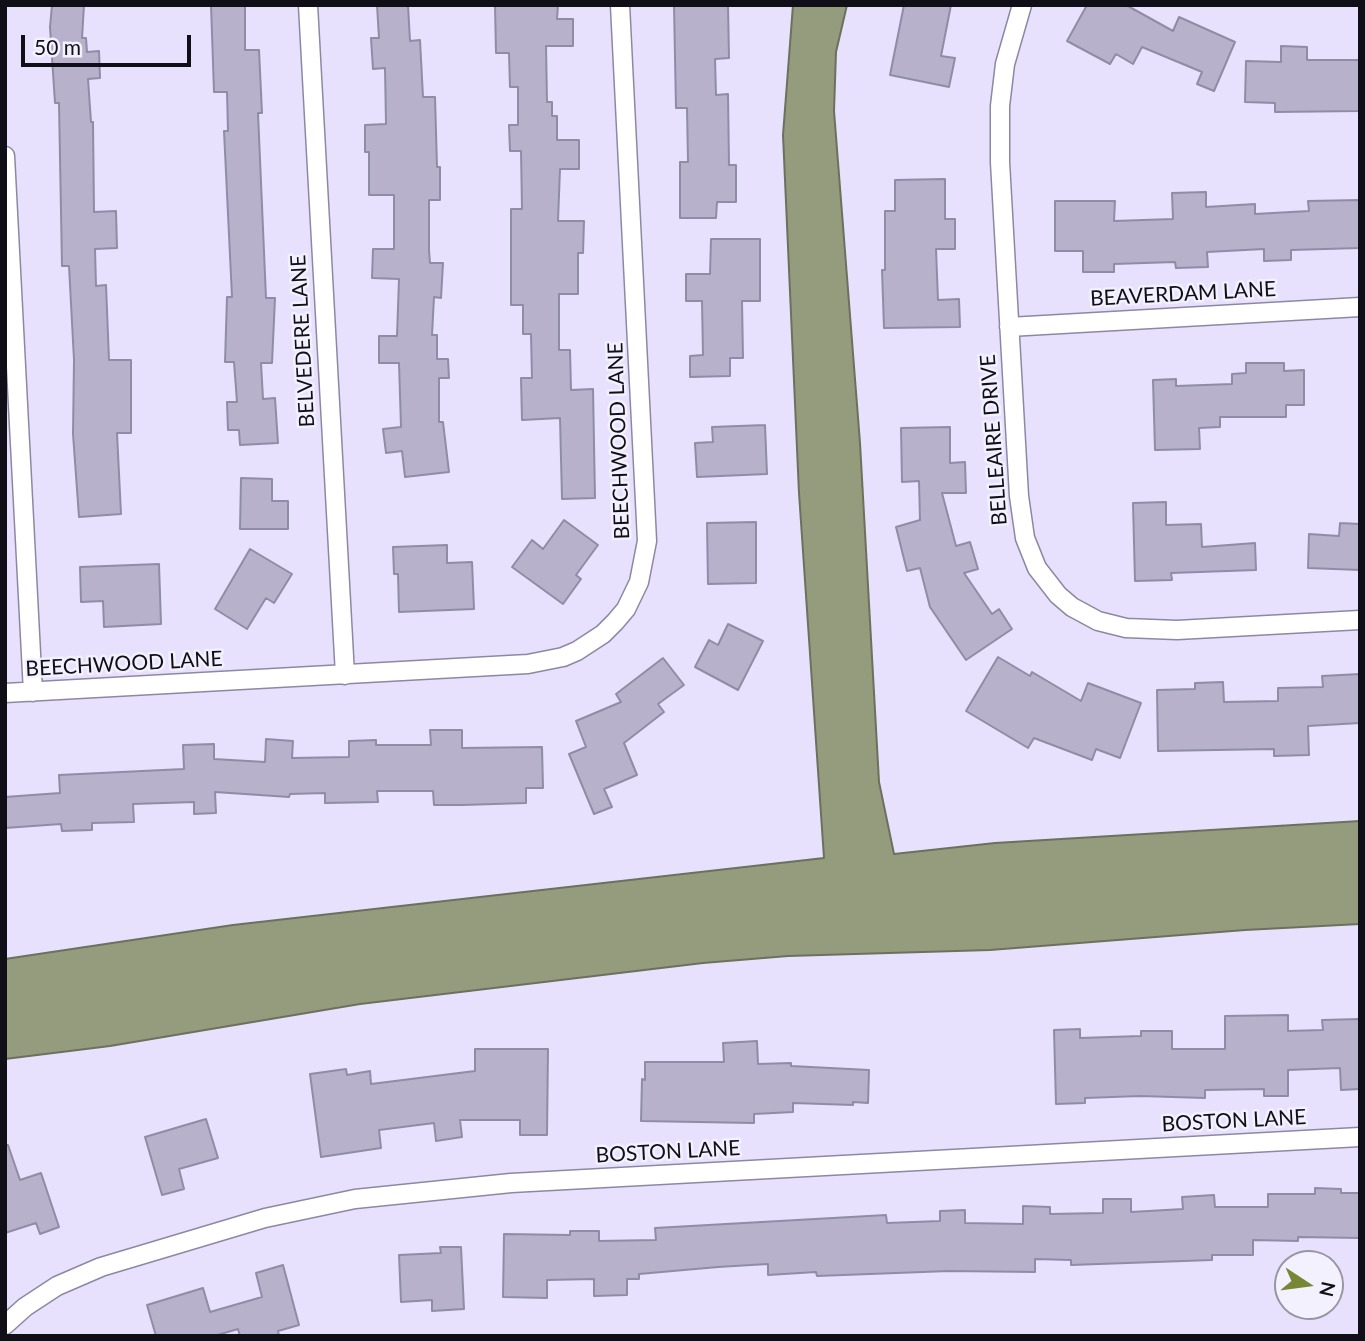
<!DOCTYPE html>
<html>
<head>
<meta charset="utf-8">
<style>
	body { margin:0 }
	#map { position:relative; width:1365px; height:1341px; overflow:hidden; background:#e7e1fe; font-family:Lato,sans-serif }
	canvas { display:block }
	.frame { position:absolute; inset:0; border:7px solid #100e17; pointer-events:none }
	.north { position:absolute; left:1274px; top:1250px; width:70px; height:70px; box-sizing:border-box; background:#f3f1fd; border:2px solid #9896a1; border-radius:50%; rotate:103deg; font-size:19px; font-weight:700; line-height:28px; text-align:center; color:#100e17 }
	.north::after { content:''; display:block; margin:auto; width:24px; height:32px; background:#778736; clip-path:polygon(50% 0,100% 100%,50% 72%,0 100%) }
	.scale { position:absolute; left:21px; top:35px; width:170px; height:32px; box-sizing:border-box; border:4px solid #100e17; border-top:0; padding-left:9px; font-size:21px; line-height:24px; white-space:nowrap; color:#100e17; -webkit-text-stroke:5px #f3f1fd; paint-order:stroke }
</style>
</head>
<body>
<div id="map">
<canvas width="1365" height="1341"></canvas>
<div class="frame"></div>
<div class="north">N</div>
<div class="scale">50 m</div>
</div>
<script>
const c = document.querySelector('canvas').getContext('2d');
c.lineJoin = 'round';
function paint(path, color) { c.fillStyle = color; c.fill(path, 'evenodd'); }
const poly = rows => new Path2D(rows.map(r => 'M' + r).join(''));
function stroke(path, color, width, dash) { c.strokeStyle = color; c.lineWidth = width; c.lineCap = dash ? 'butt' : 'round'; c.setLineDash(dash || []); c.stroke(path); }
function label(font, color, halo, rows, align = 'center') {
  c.font = font + ' Lato,sans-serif'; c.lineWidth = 5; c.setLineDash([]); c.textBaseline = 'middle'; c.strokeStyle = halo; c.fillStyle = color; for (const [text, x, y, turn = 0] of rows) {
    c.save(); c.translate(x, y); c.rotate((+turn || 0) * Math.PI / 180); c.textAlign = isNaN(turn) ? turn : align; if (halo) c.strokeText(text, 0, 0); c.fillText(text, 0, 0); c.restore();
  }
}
const water = poly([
	[793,5,847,5,836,52,834,111,860,443,879,782,894,854,995,843,1360,821,1360,924,1245,930,990,950,788,956,703,963,360,1004,110,1046,5,1059,5,959,233,925,824,858,799,493,783,135,793,5]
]);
paint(water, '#949c7d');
stroke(water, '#6c715e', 2);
const building = poly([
	[52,5,84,5,82,38,86,38,87,52,99,51,100,78,88,79,91,122,93,122,94,212,116,211,117,248,95,249,96,286,106,285,109,360,131,360,131,433,117,433,121,514,79,517,73,434,74,360,69,266,62,266,59,103,55,103,50,27,52,5],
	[211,5,245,5,245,50,259,50,262,113,258,113,266,298,275,298,272,363,261,363,263,399,275,398,278,443,240,445,239,430,228,430,227,402,237,402,234,362,225,362,227,297,232,297,224,131,228,131,227,92,214,92,211,5],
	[377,5,408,5,410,41,420,40,423,97,435,97,437,167,440,167,440,200,429,200,429,250,430,263,443,263,441,298,434,297,432,335,437,335,437,359,448,359,449,378,439,378,439,422,443,422,449,472,405,477,402,451,386,453,383,429,401,427,399,363,379,363,379,336,397,336,399,279,372,278,373,249,394,249,394,195,369,195,369,152,365,152,365,125,386,124,385,68,373,69,371,38,379,38,377,5],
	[495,5,558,5,557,19,573,19,573,46,546,46,547,102,552,102,552,116,557,116,557,140,579,140,579,169,560,169,558,221,584,221,583,253,578,253,578,294,559,294,559,350,570,350,571,390,593,389,595,498,562,499,560,418,522,420,521,378,532,378,531,334,523,334,523,305,511,305,511,209,522,209,521,151,510,151,509,125,518,125,518,87,510,87,509,53,496,53,495,5],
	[674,5,728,5,729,58,715,59,716,95,728,94,729,165,736,165,736,202,717,202,716,218,680,218,680,162,688,162,687,108,676,108,674,5],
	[904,5,951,5,941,56,955,58,949,87,890,75,904,5],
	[1087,5,1126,5,1173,31,1179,17,1235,42,1214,91,1197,84,1202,72,1142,47,1133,64,1116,54,1110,64,1067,41,1087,5],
	[1281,46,1307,47,1307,60,1360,60,1360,111,1275,112,1275,103,1245,102,1246,61,1281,62,1281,46],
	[945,179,945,219,955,219,955,249,936,249,938,300,959,299,960,327,884,328,882,270,885,270,885,211,895,211,895,180,945,179],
	[1206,192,1206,207,1255,204,1255,214,1309,211,1308,201,1360,200,1360,248,1291,250,1291,260,1264,261,1264,249,1207,252,1208,267,1176,268,1175,262,1114,264,1114,272,1083,272,1083,251,1055,251,1055,201,1115,201,1114,221,1173,219,1172,193,1206,192],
	[711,239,760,239,760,301,742,301,743,358,730,358,730,376,690,377,690,356,703,355,702,301,686,301,686,274,710,274,711,239],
	[1246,363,1284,363,1284,371,1304,370,1304,405,1286,405,1286,417,1220,417,1220,427,1199,428,1200,449,1155,450,1153,380,1176,379,1176,386,1232,384,1232,374,1246,373,1246,363],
	[765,425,767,474,697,477,695,443,713,442,712,427,765,425],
	[950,427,950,463,965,462,966,493,942,493,956,546,970,542,978,569,964,573,992,614,999,609,1012,629,966,660,930,607,920,568,907,571,896,527,920,520,919,481,902,482,901,428,950,427],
	[241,478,272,479,272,501,288,501,288,529,240,529,241,478],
	[1166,502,1166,525,1201,524,1202,547,1255,543,1256,570,1171,573,1172,580,1135,581,1133,503,1166,502],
	[564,520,598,545,576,575,581,579,563,604,512,567,532,540,543,549,564,520],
	[756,522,756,583,708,584,707,523,756,522],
	[1340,523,1360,524,1360,570,1308,568,1309,534,1339,536,1340,523],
	[447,545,447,563,472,562,474,609,399,612,398,574,394,574,393,547,447,545],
	[250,549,292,574,274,603,266,598,247,629,215,609,250,549],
	[159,564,161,624,104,627,103,601,81,602,80,567,159,564],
	[728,624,763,641,738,690,695,667,709,640,718,645,728,624],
	[998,657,1030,676,1032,672,1081,701,1088,683,1141,703,1120,758,1096,749,1092,760,1034,738,1028,748,966,711,998,657],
	[663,658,684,685,658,704,664,712,624,743,637,775,604,789,612,807,594,814,569,754,586,747,576,721,621,702,616,694,663,658],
	[1360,674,1360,723,1308,726,1309,755,1274,756,1274,749,1158,751,1157,690,1195,689,1195,683,1223,682,1224,702,1278,701,1278,688,1323,687,1322,676,1360,674],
	[430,730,462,730,462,748,542,747,543,788,526,788,526,803,463,805,434,805,433,791,377,791,378,802,325,803,325,793,290,794,289,797,215,792,216,813,194,814,194,802,133,804,134,822,92,823,92,830,62,831,61,824,5,828,5,797,60,793,59,775,184,769,183,745,214,744,214,759,265,762,266,739,293,741,292,758,349,757,349,741,376,740,376,745,431,745,430,730],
	[1288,1015,1288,1031,1323,1030,1322,1020,1360,1019,1360,1089,1341,1090,1340,1068,1288,1070,1288,1096,1264,1096,1264,1089,1205,1090,1205,1098,1140,1096,1085,1098,1085,1103,1056,1104,1054,1030,1080,1029,1080,1038,1141,1036,1141,1031,1172,1031,1172,1049,1225,1049,1225,1016,1288,1015],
	[757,1041,758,1064,791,1063,791,1066,869,1070,868,1103,853,1102,853,1105,793,1103,793,1112,754,1114,754,1123,641,1121,642,1079,645,1080,645,1062,724,1062,723,1043,757,1041],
	[475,1049,548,1049,547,1135,520,1135,520,1120,460,1120,462,1137,436,1141,434,1123,379,1130,381,1148,321,1157,310,1074,346,1069,347,1075,370,1071,371,1084,475,1071,475,1049],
	[206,1119,218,1158,179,1169,184,1189,162,1195,145,1137,206,1119],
	[5,1145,8,1145,20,1180,41,1173,59,1227,40,1234,36,1223,5,1233,5,1145],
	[1315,1188,1341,1189,1341,1193,1360,1193,1360,1238,1298,1237,1298,1241,1253,1240,1253,1255,1212,1255,1212,1260,1071,1265,1071,1260,1035,1259,1035,1272,949,1271,817,1276,816,1272,768,1275,768,1264,718,1267,639,1274,639,1279,627,1279,627,1295,594,1296,594,1279,547,1280,547,1298,503,1297,504,1234,570,1235,570,1231,599,1231,599,1241,656,1240,655,1228,886,1215,887,1223,940,1221,940,1211,965,1210,965,1223,1023,1224,1023,1206,1050,1207,1050,1214,1103,1213,1103,1199,1131,1199,1131,1212,1183,1209,1182,1197,1214,1195,1215,1207,1268,1207,1268,1194,1315,1194,1315,1188],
	[440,1247,461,1247,464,1309,432,1311,432,1300,401,1302,399,1255,441,1253,440,1247],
	[283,1265,299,1325,278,1331,279,1336,240,1336,238,1329,214,1336,156,1336,147,1305,203,1288,210,1312,262,1297,256,1273,283,1265]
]);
paint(building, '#b7b1cc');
stroke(building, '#918ca6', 2);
const minor = poly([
	[308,5,345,675],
	[1022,5,1005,64,1000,106,1000,162,1019,496,1025,538,1037,568,1058,595,1072,607,1098,621,1126,628,1177,630,1360,620],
	[5,156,33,692],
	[1009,327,1360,307],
	[5,693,528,664,563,657,577,651,603,634,615,622,626,609,639,582,647,541,620,5],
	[5,1325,25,1307,57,1286,101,1267,265,1218,355,1199,511,1183,1360,1137]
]);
stroke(minor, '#8d88a2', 21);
stroke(minor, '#fff', 18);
label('21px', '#100e17', '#f3f1fd', [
	["BEAVERDAM LANE",1183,294,-3],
	["BELVEDERE LANE",303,341,-93],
	["BELLEAIRE DRIVE",994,440,-94],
	["BEECHWOOD LANE",619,441,-92],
	["BEECHWOOD LANE",124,664,-3],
	["BOSTON LANE",1234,1121,-3],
	["BOSTON LANE",668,1152,-3]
]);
</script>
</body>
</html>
